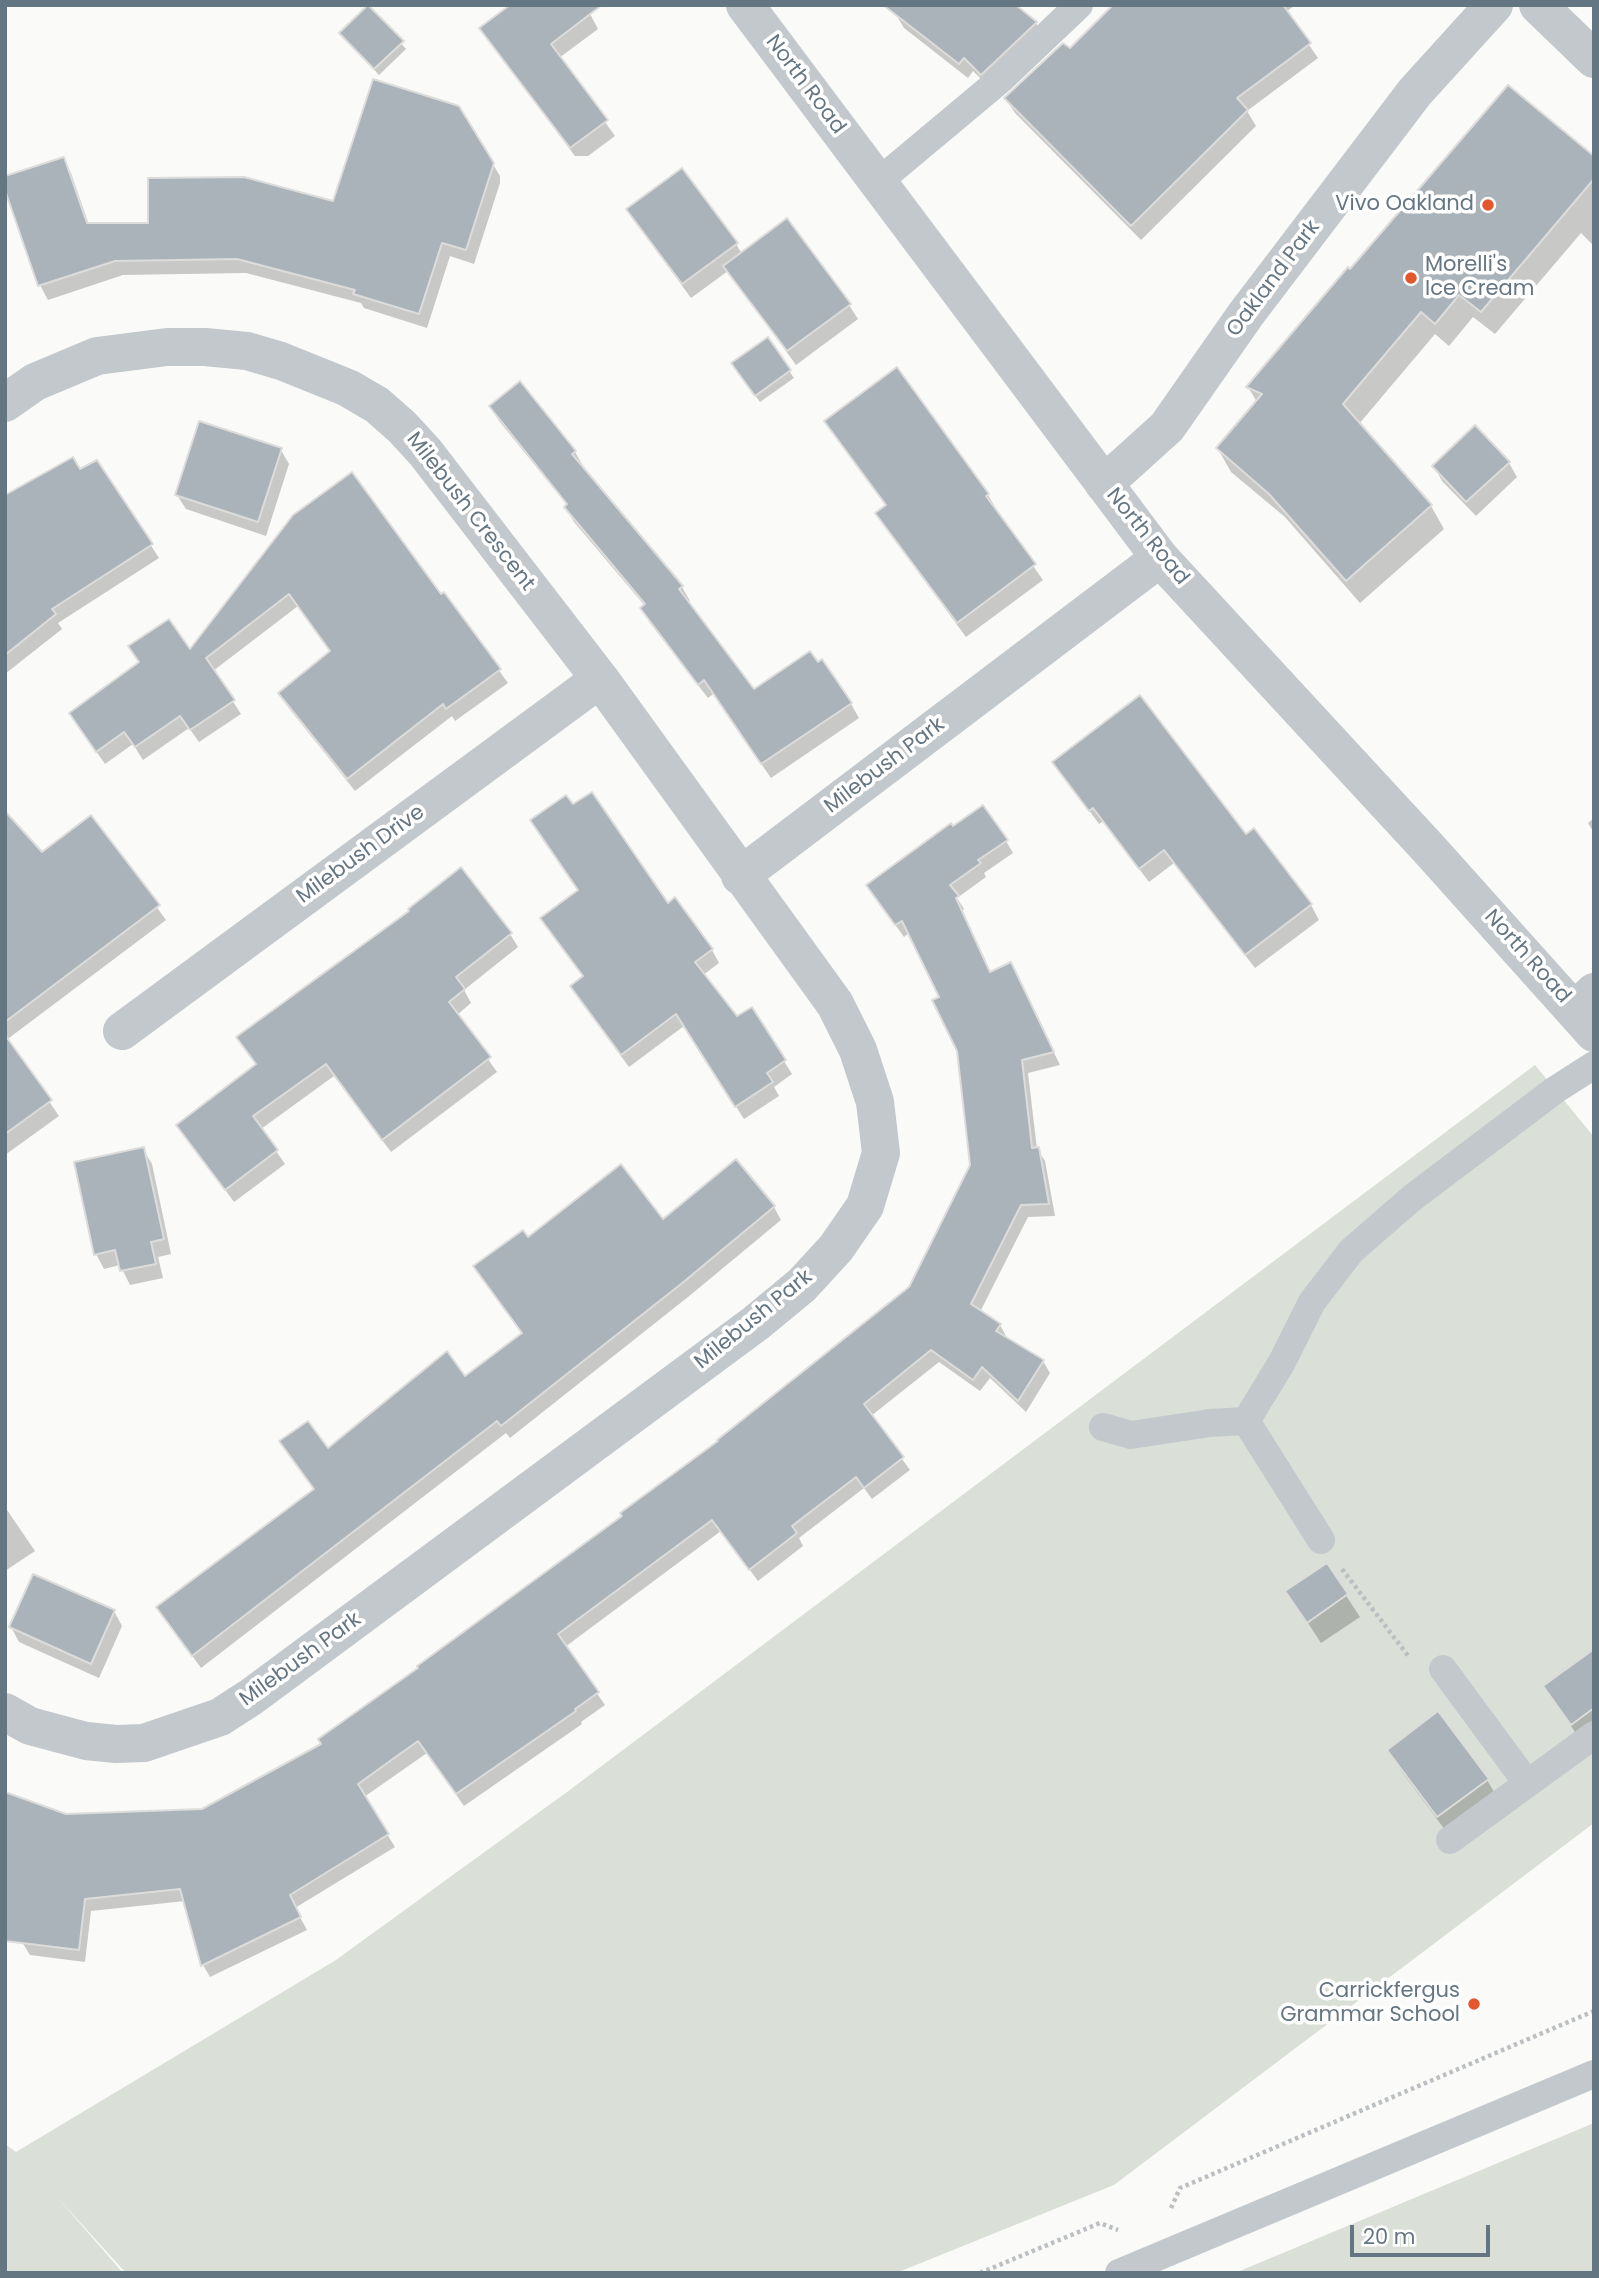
<!DOCTYPE html>
<html>
<head>
<meta charset="utf-8">
<style>
	body { margin:0 }
	#map { position:relative; width:1599px; height:2278px; overflow:hidden; background:#fafaf8; font-family:Poppins,sans-serif }
	canvas { display:block }
	.frame { position:absolute; inset:0; border:7px solid #657683; pointer-events:none }
	.scale { position:absolute; left:1350px; top:2225px; width:140px; height:32px; box-sizing:border-box; border:4px solid #657683; border-top:0; padding-left:9px; font-size:21px; line-height:24px; white-space:nowrap; color:#657683; -webkit-text-stroke:5px #fff; paint-order:stroke }
</style>
</head>
<body>
<div id="map">
<canvas width="1599" height="2278"></canvas>
<div class="frame"></div>
<div class="scale">20 m</div>
</div>
<script>
const c = document.querySelector('canvas').getContext('2d');
c.lineJoin = 'round';
function paint(path, color) { c.fillStyle = color; c.fill(path, 'evenodd'); }
const poly = rows => new Path2D(rows.map(r => 'M' + r).join(''));
function stroke(path, color, width, dash) { c.strokeStyle = color; c.lineWidth = width; c.lineCap = dash ? 'butt' : 'round'; c.setLineDash(dash || []); c.stroke(path); }
function label(font, color, halo, rows, align = 'center') {
  c.font = font + ' Poppins,sans-serif'; c.lineWidth = 7; c.setLineDash([]); c.textBaseline = 'middle'; c.strokeStyle = halo; c.fillStyle = color; for (const [text, x, y, turn = 0] of rows) {
    c.save(); c.translate(x, y); c.rotate((+turn || 0) * Math.PI / 180); c.textAlign = isNaN(turn) ? turn : align; if (halo) c.strokeText(text, 0, 0); c.fillText(text, 0, 0); c.restore();
  }
}
paint(poly([
	[1535,1065,1594,1137,1594,1823,1114,2185,896,2273,126,2273,57,2197,123,2273,5,2273,5,2144,16,2152,336,1960,567,1792],
	[1594,2123,1594,2273,1235,2273,1474,2173]
]), '#dadfd7');
paint(poly([
	[1181,5,1295,5,1286,12,1318,58,1247,111,1256,126,1141,240,1015,113,1006,99,1070,50],
	[368,7,406,49,379,75,341,33],
	[895,13,1036,23,1044,38,990,88,973,71,968,78,904,28],
	[590,14,598,29,559,58,615,136,588,156,575,156,490,43,481,28],
	[1594,158,1594,246,1581,233,1495,334,1473,317,1449,346,1435,334,1359,424,1431,506,1444,529,1360,603,1285,517,1231,472,1218,449,1257,402,1248,387,1350,272],
	[63,159,71,173,89,225,149,225,334,203,491,161,500,176,500,183,474,264,450,256,427,328,364,308,361,303,246,273,123,275,48,300,40,285,5,185],
	[637,224,736,244,742,254,849,305,858,319,796,365,728,271,691,298],
	[767,339,794,378,760,402,737,370],
	[491,407,575,452,583,466,581,468,682,587,690,601,687,603,754,691,851,704,859,718,771,778,713,694,708,698,650,623,642,608,645,606,574,522,566,507,568,506,499,421],
	[826,421,988,495,996,509,994,511,1043,580,966,637,886,528,877,513,887,506],
	[281,450,289,464,266,536,186,509,177,495],
	[96,462,159,558,58,623,62,629,5,674,5,503],
	[1509,463,1517,477,1476,516,1442,481,1434,466],
	[294,516,441,597,444,594,508,683,455,721,452,716,355,791,288,707,280,694,332,653,298,606,213,671,241,714,199,742,189,728,143,760,133,744,105,764,79,727,190,652],
	[1054,762,1246,836,1254,831,1311,905,1319,920,1255,968,1174,863,1149,882,1103,821,1099,824],
	[5,814,41,855,91,817,166,920,5,1041],
	[1594,818,1594,833,1588,823],
	[1006,841,1013,853,984,873,986,877,957,898,964,909,961,912,991,974,1017,977,1060,1065,1028,1073,1037,1149,1045,1161,1055,1216,1028,1217,980,1312,1000,1325,1007,1338,1043,1361,1050,1373,1026,1412,990,1378,980,1391,939,1362,871,1416,910,1470,872,1499,864,1488,799,1538,803,1546,758,1581,721,1531,565,1647,605,1705,581,1722,582,1724,464,1806,427,1753,364,1797,395,1847,295,1908,307,1930,210,1977,203,1965,185,1901,91,1911,85,1962,30,1955,22,1942,66,1815,202,1811,323,1744,721,1442,910,1288,972,1165,958,1050,941,998,909,933,904,937,876,898],
	[668,905,712,950,719,963,703,975,736,1019,751,1009,792,1074,774,1087,779,1096,744,1119,684,1026,629,1067,580,1000,584,977,550,931],
	[411,912,510,934,518,947,464,990,471,1003,457,1015,497,1072,391,1152,334,1076,261,1129,285,1164,234,1202,178,1125,257,1065,238,1037],
	[13,1049,59,1116,5,1155,5,1055],
	[143,1149,152,1164,171,1254,158,1257,163,1278,130,1285,120,1265,104,1269,96,1254],
	[774,1207,781,1220,688,1297,510,1438,506,1433,201,1668,158,1608,315,1491,328,1451,465,1379,523,1334,483,1279,528,1239],
	[5,1507,35,1551,5,1571],
	[1326,1565,1360,1617,1321,1643,1288,1592],
	[114,1611,122,1626,99,1678,19,1642,11,1627],
	[1594,1651,1594,1739,1584,1746,1545,1686],
	[1389,1750,1487,1780,1500,1802,1451,1838,1402,1772]
]), '#0003');
const building = poly([
	[368,5,404,41,374,69,339,33,368,5],
	[510,5,602,5,551,44,608,120,570,148,479,28,510,5],
	[883,5,1016,5,1037,22,981,75,964,58,959,64,883,5],
	[1113,5,1283,5,1311,43,1237,98,1248,110,1131,226,1004,98,1063,43,1070,48,1113,5],
	[373,79,459,106,494,163,466,250,442,243,419,314,353,294,355,290,237,259,115,261,38,286,5,190,5,176,64,157,87,223,148,223,148,178,244,177,333,201,373,79],
	[1508,85,1594,156,1594,179,1481,312,1459,295,1435,324,1421,312,1343,404,1432,505,1346,581,1269,494,1216,448,1262,394,1246,387,1348,267,1350,269,1508,85],
	[682,168,738,243,682,284,626,209,682,168],
	[787,218,851,304,787,351,723,266,787,218],
	[768,337,791,370,755,396,731,363,768,337],
	[897,367,989,494,986,496,1036,564,957,623,875,513,886,505,824,421,897,367],
	[520,381,576,451,572,454,683,586,679,589,754,689,810,651,818,662,822,659,852,703,761,764,704,680,698,685,640,608,645,604,564,507,567,504,489,406,520,381],
	[199,421,282,448,258,522,175,495,199,421],
	[1475,425,1510,462,1466,502,1432,466,1475,425],
	[73,457,80,469,97,460,153,544,52,609,56,614,5,655,5,495,73,457],
	[352,472,441,594,444,592,501,669,446,709,443,704,347,779,278,693,330,651,289,594,206,658,235,700,190,730,180,716,135,747,124,732,96,752,69,713,139,662,128,646,169,619,190,649,293,515,352,472],
	[1140,695,1246,834,1254,828,1312,904,1245,955,1164,850,1139,869,1093,808,1089,811,1052,762,1140,695],
	[592,792,668,903,675,897,713,949,695,962,737,1016,752,1007,786,1060,767,1073,773,1082,735,1107,676,1014,621,1055,570,986,583,976,540,918,578,890,530,820,566,795,573,804,592,792],
	[983,805,1008,840,978,860,981,863,950,885,959,896,956,898,990,972,1011,962,1054,1052,1022,1060,1032,1148,1039,1147,1049,1204,1021,1205,971,1304,1001,1324,996,1331,1044,1360,1018,1401,982,1367,973,1380,931,1350,864,1404,904,1457,864,1488,856,1477,792,1526,797,1533,749,1570,712,1520,558,1634,599,1692,575,1709,576,1711,456,1794,418,1741,358,1784,389,1834,290,1895,301,1917,201,1966,180,1889,85,1899,79,1950,5,1941,5,1792,66,1814,202,1809,321,1744,318,1739,418,1668,417,1666,622,1516,620,1513,718,1441,717,1440,909,1287,970,1165,957,1051,932,1000,939,997,902,921,895,925,866,885,951,823,953,826,983,805],
	[5,811,42,852,91,815,160,905,5,1022,5,811],
	[461,867,512,933,456,977,465,989,449,1002,491,1057,382,1140,326,1064,253,1116,278,1150,225,1190,176,1125,256,1064,236,1037,409,911,408,909,461,867],
	[5,1035,52,1100,5,1134,5,1035],
	[144,1147,164,1239,151,1242,156,1264,120,1271,115,1250,94,1255,74,1162,144,1147],
	[736,1159,775,1206,681,1284,501,1426,497,1421,192,1656,156,1607,314,1489,279,1441,308,1421,328,1448,447,1351,465,1376,522,1333,473,1266,523,1230,528,1237,621,1164,663,1219,736,1159],
	[1327,1563,1348,1594,1307,1623,1285,1591,1327,1563],
	[33,1574,115,1610,91,1664,9,1627,33,1574],
	[1594,1649,1594,1708,1571,1725,1543,1686,1594,1649],
	[1438,1711,1489,1779,1437,1817,1387,1750,1438,1711]
]);
paint(building, '#aab3b9');
stroke(building, '#dcdcda', 2);
stroke(poly([
	[1342,1569,1409,1657],
	[1171,2208,1180,2188,1594,2011],
	[980,2273,1100,2223,1118,2230]
]), '#bbbfc2', 4.5, [3.5, 3.5]);
stroke(poly([
	[878,182,1000,80,1079,5],
	[1103,1427,1131,1435,1210,1423,1246,1421],
	[1321,1540,1246,1421,1282,1362,1312,1302,1351,1251,1412,1198,1555,1090,1594,1065],
	[1443,1669,1527,1783],
	[1450,1840,1594,1735],
	[1119,2273,1594,2074]
]), '#c3c8cc', 28);
stroke(poly([
	[1538,5,1594,59],
	[5,403,35,382,97,356,167,347,205,347,247,351,281,361,348,388,377,405,402,427,425,452,600,679,835,1004,858,1050,875,1102,881,1153,865,1206,836,1248,802,1285,756,1323,251,1697,220,1717,144,1743,116,1744,86,1741,30,1726,5,1712],
	[1104,484,1167,427,1246,314,1415,92,1494,5],
	[740,876,1160,558],
	[1575,1010,1594,992],
	[122,1031,600,679]
]), '#c3c8cc', 38);
stroke(poly([
	[745,5,1160,558,1429,849,1594,1033]
]), '#c3c8cc', 38);
for (const [x, y, r, color] of [
	[1488,205,7,"#e4572e"],
	[1411,278,7,"#e4572e"],
	[1474,2004,7,"#e4572e"]
]) { const dot = new Path2D(); dot.arc(x, y, r, 0, 2 * Math.PI); c.fillStyle = color; c.fill(dot); stroke(dot, '#fff', 2.5); }
label('21px', '#657683', '#fff', [
	["North Road",805,85,53],
	["Oakland Park",1274,279,-53],
	["Milebush Crescent",470,512,52],
	["North Road",1147,537,51],
	["Milebush Park",885,766,-37],
	["Milebush Drive",361,855,-36],
	["North Road",1527,957,48],
	["Milebush Park",754,1320,-39],
	["Milebush Park",301,1660,-36]
]);
label('21px', '#657683', '#fff', [
	["Vivo Oakland",1474,205],
	["Morelli's",1425,266,"left"],
	["Ice Cream",1425,290,"left"],
	["Carrickfergus",1460,1992],
	["Grammar School",1460,2016]
], 'right');
</script>
</body>
</html>
